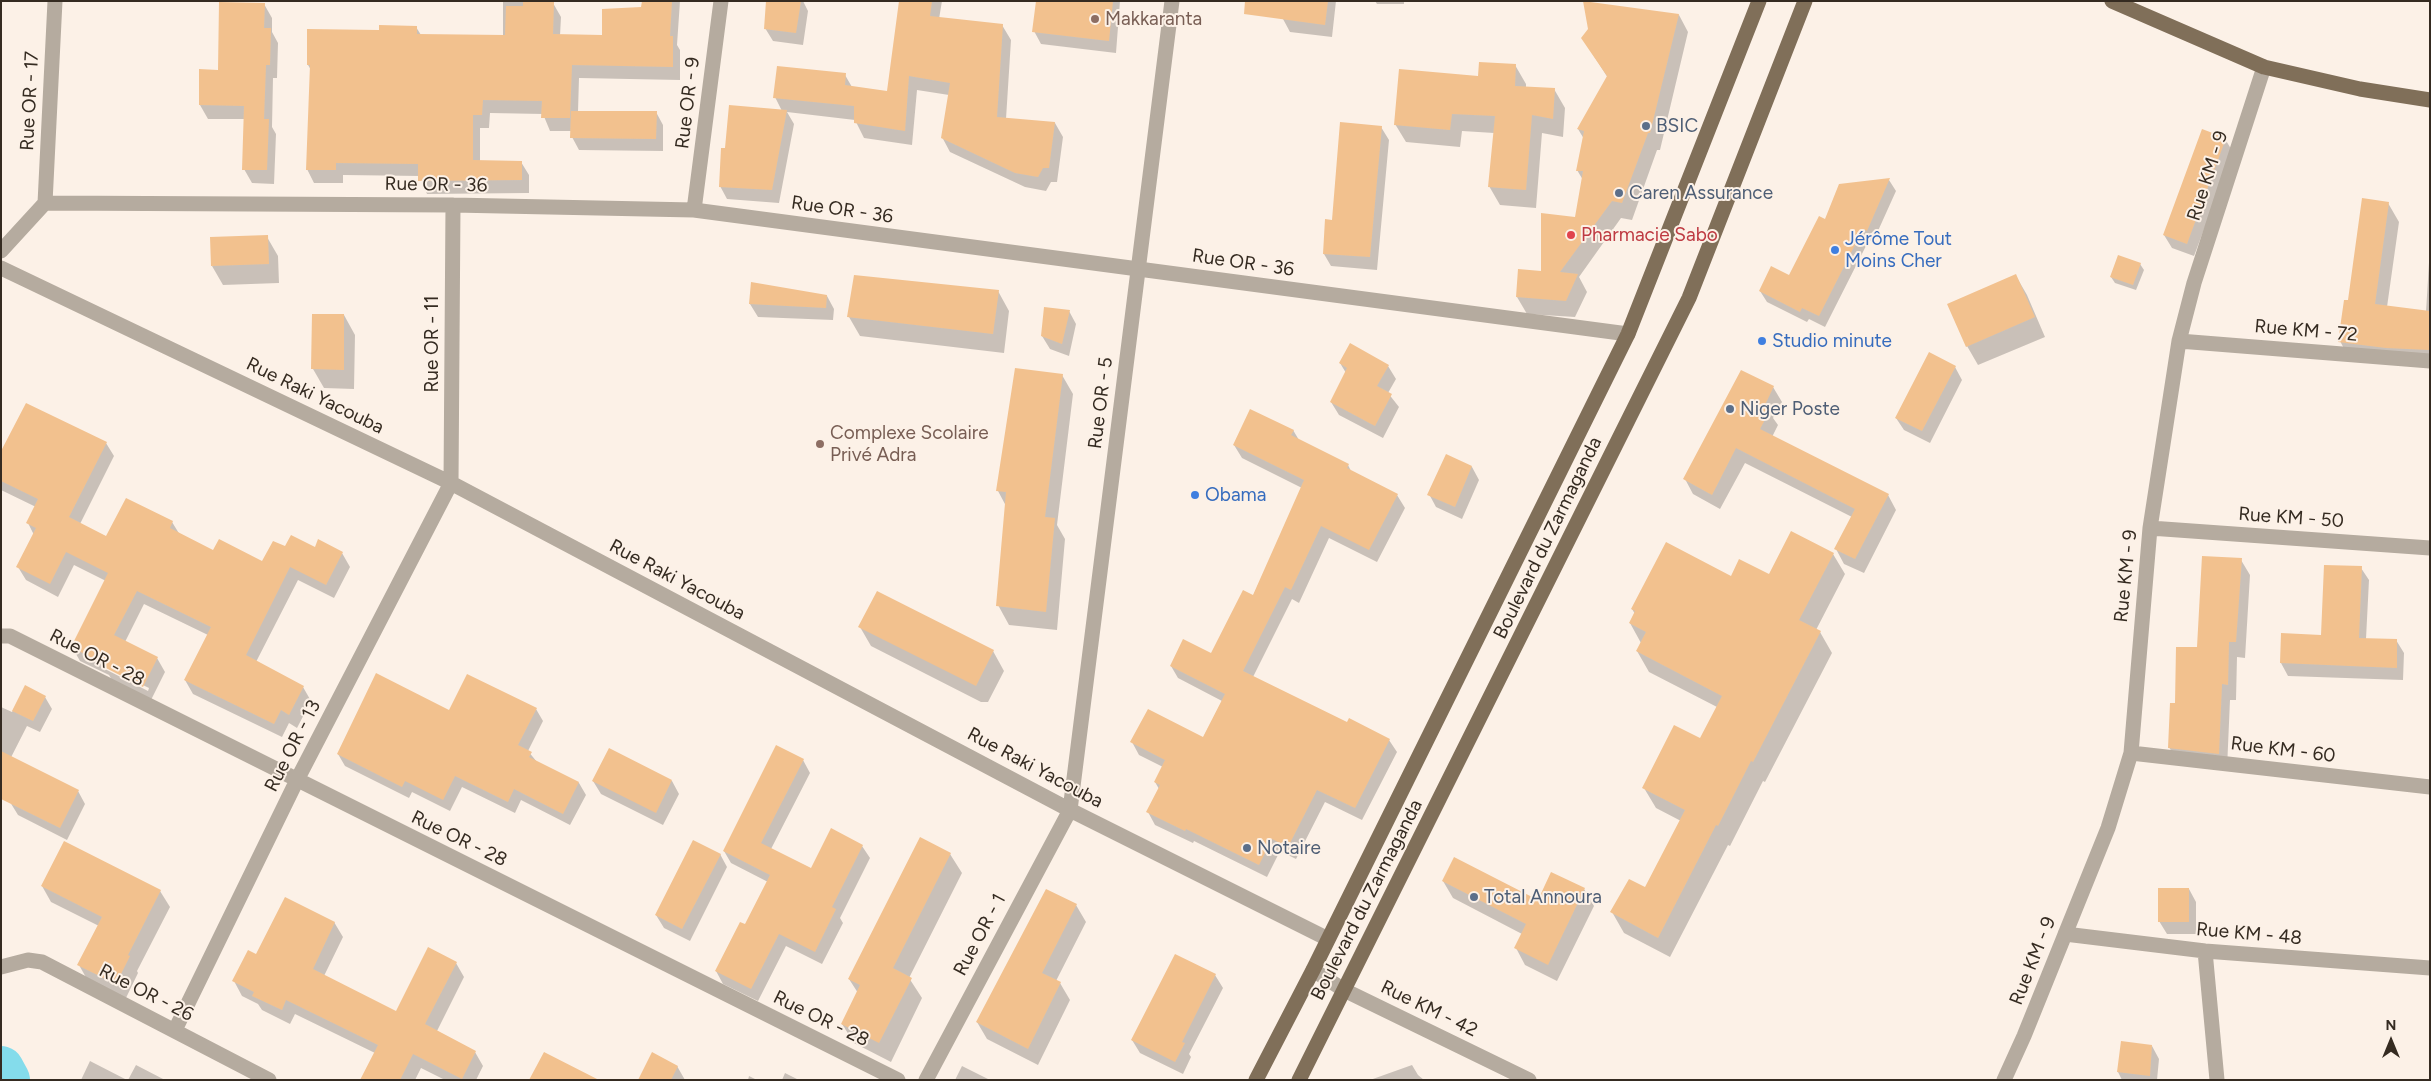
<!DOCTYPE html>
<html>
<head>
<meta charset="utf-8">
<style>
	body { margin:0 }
	#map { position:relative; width:2431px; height:1081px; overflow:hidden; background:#fcf1e7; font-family:Figtree,sans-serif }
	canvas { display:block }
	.frame { position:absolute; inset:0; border:2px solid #352b21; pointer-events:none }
	.north { position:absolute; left:2366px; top:1016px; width:50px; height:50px; -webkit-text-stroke:4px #fcf1e7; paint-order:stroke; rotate:0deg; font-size:14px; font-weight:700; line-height:20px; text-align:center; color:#352b21 }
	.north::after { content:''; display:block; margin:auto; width:18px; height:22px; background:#352b21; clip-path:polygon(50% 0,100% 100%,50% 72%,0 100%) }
</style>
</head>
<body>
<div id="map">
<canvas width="2431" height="1081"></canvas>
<div class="frame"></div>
<div class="north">N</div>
</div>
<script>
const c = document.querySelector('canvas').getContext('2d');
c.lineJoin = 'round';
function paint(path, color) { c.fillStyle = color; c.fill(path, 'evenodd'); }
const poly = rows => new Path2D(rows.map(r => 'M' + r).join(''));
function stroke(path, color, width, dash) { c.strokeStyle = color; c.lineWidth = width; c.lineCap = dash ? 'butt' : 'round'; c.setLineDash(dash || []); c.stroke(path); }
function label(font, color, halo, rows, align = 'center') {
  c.font = font + ' Figtree,sans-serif'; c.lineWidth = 4; c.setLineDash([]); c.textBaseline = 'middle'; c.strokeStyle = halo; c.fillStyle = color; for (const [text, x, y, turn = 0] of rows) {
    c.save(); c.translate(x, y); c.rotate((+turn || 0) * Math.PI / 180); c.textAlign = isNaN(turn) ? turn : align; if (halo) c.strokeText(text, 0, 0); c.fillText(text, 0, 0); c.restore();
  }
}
paint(poly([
	[503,1,553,3,561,17,560,36,603,36,642,8,643,1,680,1,677,45,680,50,680,80,579,78,578,112,656,112,663,125,663,151,579,150,572,137,572,131,550,131,543,114,490,113,489,128,480,128,480,162,521,162,529,175,529,193,427,194,420,176,343,175,343,183,314,183,307,169,311,70,308,65,380,31,416,27,421,35,503,36],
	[767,1,803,1,808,11,803,45,773,41,765,28],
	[900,1,942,1,939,19,1002,25,1011,40,1006,119,1055,123,1063,137,1057,182,1051,182,1046,191,1025,187,950,152,942,137,949,95,917,90,912,145,864,138,855,120,787,112,794,124,779,203,727,199,720,186,727,150,782,111,775,97,845,75,852,87,889,93],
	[1037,1,1120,1,1116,53,1041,44,1034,31],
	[1284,1,1336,1,1332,37,1290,32,1283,19],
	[1375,1,1404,1,1404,4,1377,4],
	[264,4,272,18,272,32,278,43,277,78,273,78,272,127,276,134,274,184,252,183,244,169,245,119,208,119,200,105,219,71],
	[1679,15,1688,32,1660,150,1657,150,1632,220,1621,218,1579,277,1587,292,1575,317,1527,314,1517,297,1542,272,1576,219,1583,180,1577,170,1584,139,1578,129,1608,78,1583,39],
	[1515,65,1526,84,1526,88,1554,89,1565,108,1563,137,1542,133,1536,208,1500,205,1489,186,1494,133,1462,131,1460,147,1406,142,1395,124,1479,78],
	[1381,127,1389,140,1377,270,1331,266,1324,254,1333,221],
	[2225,139,2233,152,2194,256,2172,248,2164,235],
	[1889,180,1896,191,1873,242,1869,240,1825,327,1809,319,1807,322,1767,302,1760,291,1790,277,1826,221,1840,185],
	[2388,203,2399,222,2387,307,2426,312,2430,246,2430,368,2350,360,2340,341,2349,302],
	[267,237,278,256,279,283,223,285,212,266],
	[2140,264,2144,270,2136,290,2115,283,2111,277],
	[2016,276,2027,295,2045,337,1978,365,1967,346],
	[752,283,827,296,834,309,833,320,758,317,750,304],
	[998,291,1009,311,1004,353,860,336,849,317],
	[1069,311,1076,324,1069,356,1050,349,1042,336],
	[344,315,355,335,354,389,324,388,313,369],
	[1351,345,1388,366,1396,379,1388,393,1399,407,1383,438,1339,415,1331,402,1346,373,1340,363],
	[1955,367,1962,380,1930,443,1904,430,1896,418],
	[1062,375,1073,394,1057,525,1065,539,1057,630,1009,625,998,605,1006,506,998,491],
	[1773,387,1782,402,1773,418,1778,425,1772,437,1888,495,1896,510,1864,573,1844,564,1836,549,1852,517,1745,463,1720,509,1693,494,1685,479],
	[1293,430,1299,440,1348,465,1352,473,1397,495,1405,508,1377,562,1329,538,1299,603,1292,599,1253,677,1348,724,1389,740,1397,752,1362,820,1325,802,1296,859,1280,851,1267,877,1194,841,1193,843,1155,825,1148,812,1159,789,1155,782,1163,767,1139,755,1132,742,1203,738,1222,701,1178,678,1171,666,1211,654,1253,596,1302,488,1242,458,1234,445],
	[106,443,114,456,80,524,107,537,172,522,180,535,214,552,263,563,285,548,315,549,342,553,350,567,334,598,298,580,256,662,303,687,311,701,297,728,289,723,282,737,193,694,185,680,208,635,144,604,125,642,157,658,165,672,151,700,112,680,109,675,80,661,72,647,106,581,74,565,58,597,26,580,18,567,34,535,28,523,36,507,1,490,1,454],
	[105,667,149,688,148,691,105,669],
	[1446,456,1472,467,1479,480,1462,519,1436,507,1429,494],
	[1833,554,1845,574,1816,630,1820,632,1832,653,1765,782,1763,781,1730,846,1728,845,1670,957,1624,933,1612,912,1645,889,1681,821,1656,808,1644,788,1701,739,1717,707,1649,672,1637,651,1641,643,1630,623,1635,614,1632,609,1731,577,1769,576],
	[2241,560,2250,575,2245,658,2237,657,2236,700,2230,700,2227,769,2178,763,2169,747,2198,648],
	[2361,568,2369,580,2366,639,2396,640,2404,653,2403,680,2288,676,2281,663,2322,636],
	[860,627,993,651,1004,671,988,702,981,702,871,646],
	[25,687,45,697,52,709,40,732,27,726,1,777,1,707,12,712],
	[536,709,543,721,528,751,537,762,579,783,586,795,570,825,521,800,515,813,462,787,450,811,412,792,409,798,345,766,338,754,450,711],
	[803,760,810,773,771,849,812,869,862,846,870,858,840,918,843,923,822,964,786,946,758,1001,723,984,716,971,745,926,768,882,731,863,724,851],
	[593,781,672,781,679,794,663,825,601,794],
	[78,791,85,804,67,840,18,815,10,802],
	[720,854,727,867,690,941,664,928,656,915],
	[950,854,962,873,909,978,922,998,891,1062,854,1043,842,1024,858,993,849,979],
	[1443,881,1538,901,1584,889,1594,906,1557,981,1525,965,1516,948,1522,934,1453,898],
	[42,886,160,891,170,907,137,971,138,973,125,1000,88,981,79,965,99,926,51,902],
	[2189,889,2196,902,2196,934,2167,934,2159,921],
	[1076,905,1086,922,1056,981,1060,983,1070,1000,1038,1065,987,1039,977,1022],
	[334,922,343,937,324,976,396,1013,456,963,464,977,437,1031,475,1052,483,1066,476,1080,445,1080,421,1068,415,1080,361,1080,375,1053,295,1014,290,1024,262,1010,258,1004,242,996,234,981,256,955],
	[1215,975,1223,988,1189,1054,1191,1057,1183,1074,1140,1053,1132,1040],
	[2152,1046,2159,1059,2157,1080,2122,1080,2118,1072],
	[90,1061,127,1080,81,1080],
	[136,1065,165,1080,128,1080],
	[1412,1065,1418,1075,1424,1080,1370,1080],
	[677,1066,685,1080,640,1080],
	[962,1066,990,1080,955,1080],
	[785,1073,799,1080,782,1080],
	[749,1076,757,1080,748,1080]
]), '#0003');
stroke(poly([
	[1,1069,7,1080]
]), '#84dceb', 46);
paint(poly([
	[642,1,672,1,670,36,673,36,673,67,572,65,570,118,541,118,542,101,483,100,482,115,473,115,473,160,522,161,522,180,418,181,418,164,336,163,336,170,306,170,310,65,307,65,307,29,379,30,379,25,417,26,417,34,505,35,506,6,523,6,523,2,554,2,553,34,602,35,602,9,641,7],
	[766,1,801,1,796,33,764,29],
	[899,1,932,1,930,16,1003,24,997,117,1055,122,1049,168,1043,168,1038,177,1015,173,941,138,950,83,909,76,905,131,854,123,854,106,773,98,777,66,846,73,845,85,887,91],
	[1036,1,1113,1,1109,41,1032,32],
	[1245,1,1328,1,1325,25,1244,14],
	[1583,1,1679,14,1650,133,1648,133,1622,203,1612,201,1560,272,1578,274,1566,301,1516,297,1518,269,1541,271,1541,213,1575,217,1583,171,1576,171,1584,131,1577,129,1607,76,1581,38,1588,29],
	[219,2,265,3,264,28,271,28,270,65,266,65,264,119,269,119,267,170,242,170,244,106,199,105,199,69,218,70],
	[1479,62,1516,64,1515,86,1555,88,1553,119,1532,115,1526,190,1488,187,1495,116,1452,114,1450,130,1394,125,1399,69,1478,76],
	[729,105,787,110,772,190,719,187,721,148,725,148],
	[571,111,657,111,656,139,570,138],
	[1340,122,1382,126,1370,257,1323,254,1325,219,1332,220],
	[2202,129,2226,138,2187,244,2163,235],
	[1890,178,1867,231,1863,229,1819,316,1802,308,1800,312,1759,291,1771,266,1789,275,1819,216,1825,219,1839,184],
	[2362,198,2389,202,2375,304,2430,311,2430,350,2386,348,2338,342,2344,300,2348,300],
	[268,235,269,264,211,266,210,237],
	[2118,255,2141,263,2133,285,2110,277],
	[2016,274,2035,317,1966,347,1947,304],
	[854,275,999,290,993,334,847,317],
	[751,282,827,295,826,308,749,304],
	[1044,307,1070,310,1062,344,1041,336],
	[312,314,344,314,344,370,311,369],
	[1350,343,1389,365,1377,386,1392,394,1375,426,1330,402,1347,368,1339,363],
	[1929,352,1956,366,1922,431,1895,418],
	[1015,368,1063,374,1045,517,1055,518,1046,612,996,606,1006,492,996,491],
	[1741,370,1774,386,1764,407,1770,410,1760,429,1889,494,1855,559,1834,549,1855,509,1736,448,1712,495,1683,479],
	[26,403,107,442,69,517,106,536,126,498,173,521,170,528,213,550,219,539,262,561,273,541,285,546,291,535,315,547,318,539,343,552,326,585,290,567,246,655,304,686,289,715,281,710,274,724,184,680,211,627,137,591,114,635,158,657,143,687,102,666,104,664,71,647,108,573,66,552,50,584,16,567,36,528,26,523,38,499,1,481,1,451],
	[1250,409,1294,430,1291,435,1349,464,1347,468,1398,494,1369,550,1321,526,1291,590,1285,587,1243,671,1347,722,1349,718,1390,739,1355,808,1317,790,1288,847,1272,839,1259,865,1186,829,1185,831,1146,812,1160,785,1154,782,1165,760,1130,742,1148,709,1203,737,1225,694,1170,666,1183,639,1211,653,1243,590,1253,595,1304,480,1233,445],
	[1446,454,1472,466,1455,507,1427,495],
	[1791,531,1834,553,1799,620,1821,631,1753,762,1751,761,1718,826,1716,825,1658,938,1610,912,1629,879,1645,887,1685,810,1642,788,1674,725,1700,738,1722,696,1636,651,1646,632,1629,623,1635,611,1631,609,1666,542,1731,576,1739,559,1769,574],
	[2202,556,2242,558,2236,642,2229,642,2228,685,2222,684,2219,754,2168,748,2170,703,2175,703,2176,647,2197,647],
	[2324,565,2362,566,2359,638,2397,639,2397,668,2280,663,2281,633,2321,635],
	[877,591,994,650,976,686,858,627],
	[376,673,449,710,467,674,537,708,518,745,532,752,529,757,579,782,563,814,514,789,508,802,455,776,443,800,405,781,402,787,337,754],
	[25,685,46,696,33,721,12,711],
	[776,745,804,759,761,843,811,868,831,828,863,845,832,907,836,909,815,952,779,934,751,989,715,971,740,922,745,924,770,875,723,851],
	[609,748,672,780,656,813,592,781],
	[1,751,79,790,60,828,1,799],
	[920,837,951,853,893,968,912,978,879,1043,841,1024,860,985,848,979],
	[693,840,721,854,682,929,655,915],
	[64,841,161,890,128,955,130,956,116,984,77,965,102,917,41,886],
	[1454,857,1538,900,1551,872,1585,888,1548,965,1514,948,1526,924,1442,881],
	[2158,888,2189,888,2189,922,2158,922],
	[1046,889,1077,904,1042,973,1061,982,1028,1049,976,1022],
	[285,897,335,922,313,969,396,1011,428,947,457,962,425,1024,476,1051,462,1079,413,1054,400,1080,360,1080,378,1045,286,1000,282,1010,252,996,254,992,232,981,248,950,256,954],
	[1175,954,1216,974,1182,1042,1185,1043,1175,1062,1131,1040],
	[2121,1041,2152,1045,2150,1076,2117,1072],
	[544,1052,599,1080,529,1080],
	[652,1052,678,1066,671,1080,638,1080]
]), '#f2c18e');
stroke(poly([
	[45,203,453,205,694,210,1628,334],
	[45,203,55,1],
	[694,210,721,1],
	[1,251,45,203],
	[1,268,451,483,1070,810,1328,939],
	[2179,341,2430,361],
	[2150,528,2430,548],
	[1,636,10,636,898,1080],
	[2131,753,2430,787],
	[2065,934,2205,951,2430,968],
	[2205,951,2217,1080],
	[1,967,28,960,42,962,269,1080],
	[1313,970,1344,990,1529,1080],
	[175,1030,297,780,451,483,453,205],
	[926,1080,1070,810,1172,1],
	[2004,1080,2024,1036,2108,828,2131,753,2150,528,2179,341,2194,283,2264,67]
]), '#b5ab9f', 15);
stroke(poly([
	[2112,1,2264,67,2360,89,2430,100],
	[1256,1080,1313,970,1628,334,1759,1],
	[1299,1080,1689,298,1805,1]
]), '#806f59', 15);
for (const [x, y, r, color] of [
	[1095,19,5,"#8d6e63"],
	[1646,126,5,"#5c6f8a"],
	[1619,193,5,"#5c6f8a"],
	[1571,235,5,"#e0444e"],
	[1835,250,5,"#3f7fe0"],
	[1762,341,5,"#3f7fe0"],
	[1730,409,5,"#5c6f8a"],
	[820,444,5,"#8d6e63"],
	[1195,495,5,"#3f7fe0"],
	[1247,848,5,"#5c6f8a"],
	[1474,897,5,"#5c6f8a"]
]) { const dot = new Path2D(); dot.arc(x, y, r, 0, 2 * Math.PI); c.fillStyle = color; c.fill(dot); stroke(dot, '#fcf1e7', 2); }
label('19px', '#785e54', '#fcf1e7', [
	["Makkaranta",1105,19],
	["Complexe Scolaire",830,433],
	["Privé Adra",830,455]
], 'left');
label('19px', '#352b21', '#fcf1e7', [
	["Rue OR - 17",30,101,-87],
	["Rue OR - 9",688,103,-83],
	["Rue KM - 9",2208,176,-72],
	["Rue OR - 36",436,185,1],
	["Rue OR - 36",842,210,8],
	["Rue OR - 36",1243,263,8],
	["Rue KM - 72",2306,331,5],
	["Rue OR - 11",432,344,-90],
	["Rue Raki Yacouba",315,396,26],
	["Rue OR - 5",1101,403,-83],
	["Rue KM - 50",2291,518,4],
	["Boulevard du Zarmaganda",1548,538,-64],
	["Rue KM - 9",2126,576,-84],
	["Rue Raki Yacouba",677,580,28],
	["Rue OR - 28",97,658,27],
	["Rue OR - 13",293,746,-63],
	["Rue KM - 60",2283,750,7],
	["Rue Raki Yacouba",1035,768,28],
	["Rue OR - 28",459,839,26],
	["Boulevard du Zarmaganda",1367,900,-63],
	["Rue KM - 48",2249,934,5],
	["Rue OR - 1",980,935,-62],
	["Rue KM - 9",2033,961,-68],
	["Rue OR - 26",146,993,27],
	["Rue KM - 42",1429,1009,26],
	["Rue OR - 28",821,1019,26]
]);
label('19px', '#4e5e75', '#fcf1e7', [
	["BSIC",1656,126],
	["Caren Assurance",1629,193],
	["Niger Poste",1740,409],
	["Notaire",1257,848],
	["Total Annoura",1484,897]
], 'left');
label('19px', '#be3a42', '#fcf1e7', [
	["Pharmacie Sabo",1581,235]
], 'left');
label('19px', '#366cbe', '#fcf1e7', [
	["Jérôme Tout",1845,239],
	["Moins Cher",1845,261],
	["Studio minute",1772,341],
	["Obama",1205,495]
], 'left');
</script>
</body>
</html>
